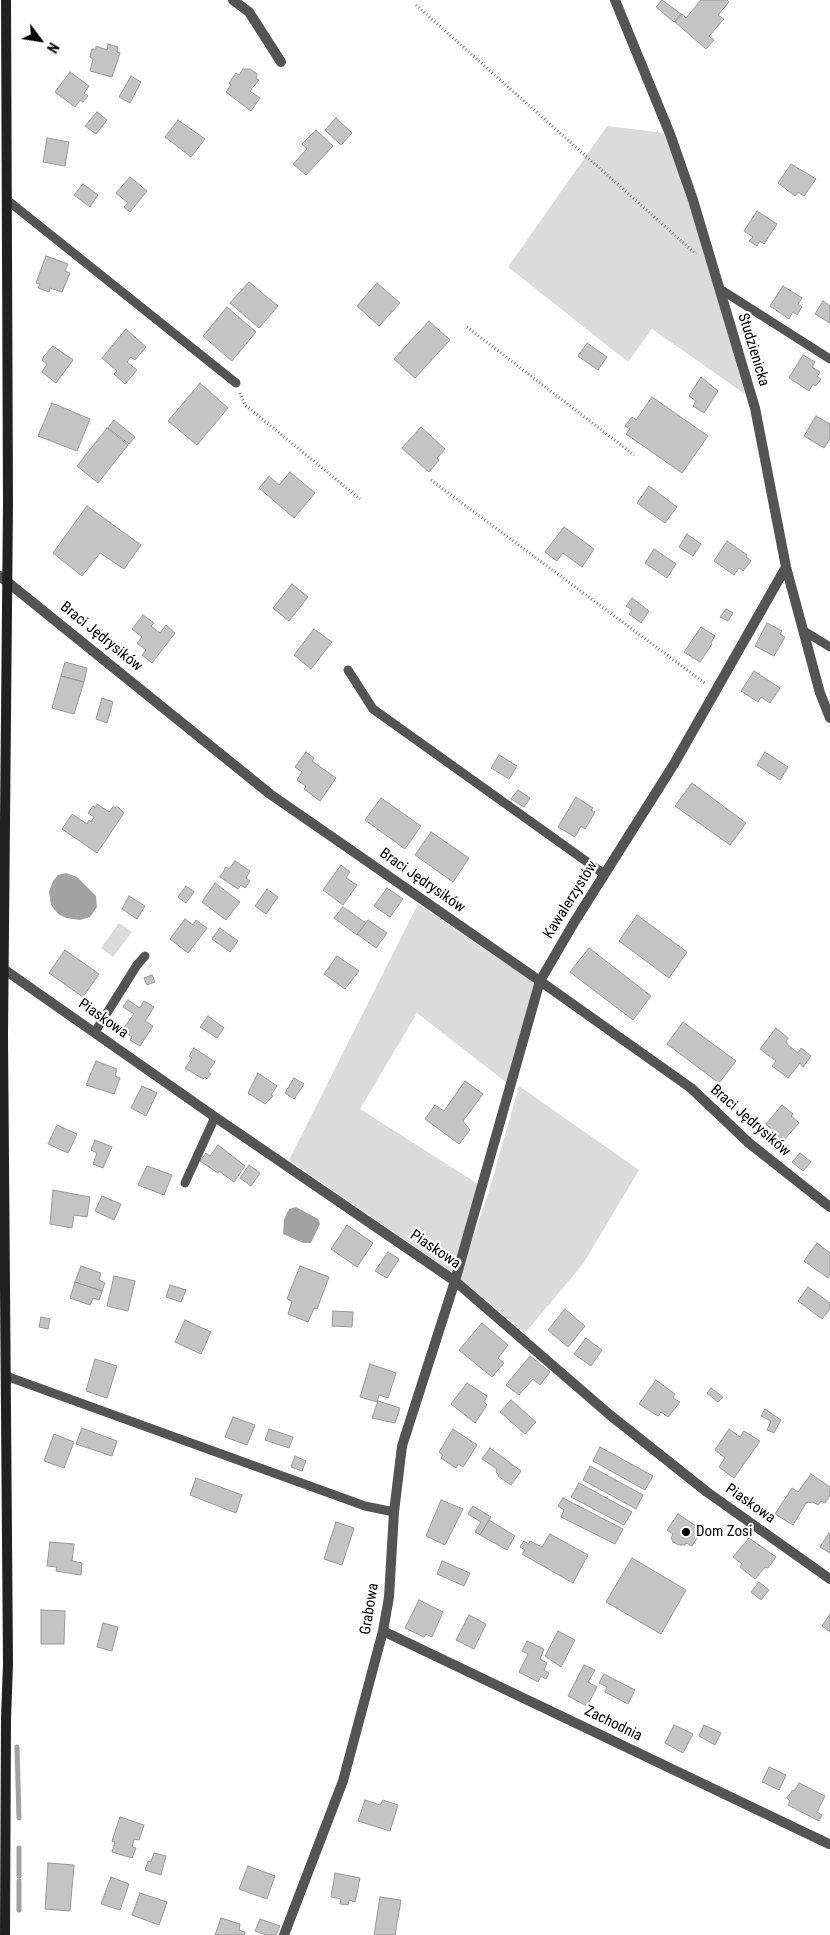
<!DOCTYPE html>
<html>
<head>
<meta charset="utf-8">
<style>
	body { margin:0 }
	#map { position:relative; width:830px; height:1935px; overflow:hidden; background:#fff; font-family:"Roboto Condensed",sans-serif }
	canvas { display:block }
	.north { position:absolute; left:15px; top:15px; width:50px; height:50px; -webkit-text-stroke:4px #fff; paint-order:stroke; rotate:121deg; font-size:14px; font-weight:700; line-height:20px; text-align:center; color:#000 }
	.north::after { content:''; display:block; margin:auto; width:18px; height:22px; background:#000; clip-path:polygon(50% 0,100% 100%,50% 72%,0 100%) }
</style>
</head>
<body>
<div id="map">
<canvas width="830" height="1935"></canvas>
<div class="north">N</div>
</div>
<script>
const c = document.querySelector('canvas').getContext('2d');
c.lineJoin = 'round';
function paint(path, color) { c.fillStyle = color; c.fill(path, 'evenodd'); }
const poly = rows => new Path2D(rows.map(r => 'M' + r).join(''));
function stroke(path, color, width, dash) { c.strokeStyle = color; c.lineWidth = width; c.lineCap = dash ? 'butt' : 'round'; c.setLineDash(dash || []); c.stroke(path); }
function label(font, color, halo, rows, align = 'center') {
  c.font = font + ' "Roboto Condensed",sans-serif'; c.lineWidth = 4.5; c.setLineDash([]); c.textBaseline = 'middle'; c.strokeStyle = halo; c.fillStyle = color; for (const [text, x, y, turn = 0] of rows) {
    c.save(); c.translate(x, y); c.rotate((+turn || 0) * Math.PI / 180); c.textAlign = isNaN(turn) ? turn : align; if (halo) c.strokeText(text, 0, 0); c.fillText(text, 0, 0); c.restore();
  }
}
paint(poly([
	[607,126,665,133,690,201,745,394,652,329,628,362,508,267],
	[418,904,535,983,507,1083,417,1013,360,1109,478,1184,453,1273,289,1160],
	[119,923,132,932,113,957,101,948],
	[519,1086,639,1170,583,1264,525,1333,459,1278,488,1194]
]), '#dbdbdb');
paint(poly([
	[66,873,77,877,96,896,97,907,90,917,80,920,66,918,58,914,51,905,49,892,53,881,58,875],
	[296,1207,318,1219,320,1224,311,1243,303,1243,283,1234,284,1220,287,1213,289,1209]
]), '#a2a2a2');
stroke(poly([
	[17,1747,19,1818],
	[19,1876,19,1848],
	[19,1881,19,1910]
]), '#a2a2a2', 5);
const building = poly([
	[662,0,681,14,674,22,656,7,662,0],
	[701,0,727,0,729,2,718,15,724,19,709,36,714,40,706,49,675,22,682,14,686,18,701,0],
	[108,44,118,47,117,52,120,53,112,77,90,71,93,59,90,57,92,49,96,49,96,46,107,50,108,44],
	[243,69,250,69,257,74,256,79,259,80,250,91,260,98,251,111,226,92,231,85,229,83,236,73,239,75,243,69],
	[70,72,89,86,84,93,88,96,83,102,80,100,75,107,55,92,70,72],
	[131,76,141,82,130,103,119,97,131,76],
	[97,112,107,120,96,134,85,126,97,112],
	[336,118,352,133,341,145,325,130,336,118],
	[178,120,205,139,191,157,165,137,178,120],
	[316,130,333,146,306,175,293,164,307,149,302,144,316,130],
	[47,138,69,142,65,166,43,162,47,138],
	[791,164,816,179,804,196,798,192,795,196,778,183,791,164],
	[130,177,147,191,130,212,124,207,128,203,116,193,130,177],
	[83,184,98,195,90,207,74,195,83,184],
	[757,211,777,224,764,244,760,241,757,246,749,241,753,237,744,231,757,211],
	[46,256,68,264,65,271,70,273,62,292,50,288,49,292,38,288,40,284,36,283,46,256],
	[249,282,278,306,259,328,230,303,249,282],
	[377,283,400,303,379,326,357,306,377,283],
	[783,286,802,298,798,304,802,307,797,315,793,312,789,319,770,306,783,286],
	[823,301,830,306,830,323,815,314,823,301],
	[227,307,256,332,232,361,203,336,227,307],
	[429,321,450,340,415,378,394,359,429,321],
	[126,329,146,347,135,360,131,357,127,362,137,370,125,384,114,374,117,371,102,358,126,329],
	[587,343,607,357,598,370,578,356,587,343],
	[53,346,73,360,56,383,42,372,47,364,42,360,44,356,53,346],
	[803,355,815,362,812,367,820,372,817,377,821,379,816,386,813,384,809,391,789,378,803,355],
	[701,377,718,391,704,413,693,406,696,401,689,396,701,377],
	[200,383,228,408,197,445,168,421,200,383],
	[652,397,708,436,682,473,626,434,630,429,625,426,632,417,636,420,652,397],
	[52,403,90,419,77,451,38,436,52,403],
	[816,416,830,424,830,439,824,448,804,436,816,416],
	[114,420,135,437,129,444,108,428,114,420],
	[421,427,445,449,437,458,439,460,429,472,402,448,421,427],
	[107,428,128,445,98,483,77,466,107,428],
	[290,472,315,493,294,518,259,488,269,476,279,485,290,472],
	[649,486,677,507,665,523,637,503,649,486],
	[87,506,141,545,124,569,100,553,82,576,53,553,87,506],
	[564,527,594,549,582,567,563,553,557,561,545,552,564,527],
	[687,534,701,544,693,556,679,547,687,534],
	[727,541,747,555,746,557,751,561,743,571,739,568,734,575,714,561,727,541],
	[654,549,676,564,667,578,645,563,654,549],
	[292,584,308,597,289,621,273,608,292,584],
	[632,598,649,611,641,623,629,614,632,610,626,606,632,598],
	[726,609,733,613,728,621,720,617,726,609],
	[143,615,154,623,151,626,160,633,166,625,175,633,152,663,142,655,146,650,137,643,142,637,132,629,143,615],
	[767,623,782,631,780,634,785,637,774,656,755,646,767,623],
	[701,627,715,636,711,643,712,644,700,662,684,652,701,627],
	[314,629,332,642,311,669,294,655,314,629],
	[65,662,87,668,84,682,61,676,65,662],
	[754,671,780,688,770,703,761,697,758,702,741,691,754,671],
	[61,676,84,682,74,714,52,708,61,676],
	[102,698,113,702,107,723,96,719,102,698],
	[306,752,314,758,312,761,336,778,320,801,304,789,306,786,297,780,302,772,295,767,306,752],
	[765,752,788,767,780,780,757,765,765,752],
	[499,755,517,766,509,779,491,768,499,755],
	[692,783,746,823,730,845,675,806,692,783],
	[518,790,530,798,524,807,511,799,518,790],
	[576,797,593,808,591,810,595,812,585,829,581,826,575,837,558,827,576,797],
	[381,798,421,826,405,849,365,820,381,798],
	[97,804,109,812,113,807,118,807,124,813,97,853,62,829,72,814,87,824,89,820,91,822,94,817,88,813,93,806,95,808,97,804],
	[431,832,469,858,453,882,415,855,431,832],
	[235,861,250,871,246,878,250,881,245,888,241,885,238,889,220,877,226,867,229,869,235,861],
	[341,865,350,872,346,878,357,885,343,905,323,890,341,865],
	[215,883,240,902,226,920,202,902,215,883],
	[186,886,194,892,186,903,178,897,186,886],
	[387,888,403,899,390,917,374,906,387,888],
	[267,889,278,897,266,914,255,906,267,889],
	[129,896,145,906,137,919,122,909,129,896],
	[343,907,366,923,357,935,334,918,343,907],
	[637,915,687,952,669,978,619,941,637,915],
	[185,919,193,925,196,920,207,928,188,953,170,939,185,919],
	[368,920,387,933,376,948,357,934,368,920],
	[220,928,238,941,230,952,212,939,220,928],
	[589,948,651,996,633,1020,570,972,589,948],
	[65,950,99,974,83,997,49,973,65,950],
	[337,956,359,971,345,989,324,974,337,956],
	[152,975,155,982,147,985,144,978,152,975],
	[128,1000,140,1008,144,1001,154,1007,145,1021,153,1026,140,1046,130,1040,132,1037,122,1030,134,1014,123,1007,128,1000],
	[208,1016,224,1028,217,1038,200,1027,208,1016],
	[683,1022,736,1061,719,1083,667,1044,683,1022],
	[776,1028,788,1038,786,1042,788,1045,798,1053,801,1048,811,1056,803,1067,800,1063,788,1078,772,1066,776,1061,760,1049,776,1028],
	[194,1048,215,1062,208,1072,211,1074,207,1079,205,1077,203,1079,185,1068,192,1058,189,1056,194,1048],
	[96,1061,117,1069,115,1076,120,1078,114,1094,86,1085,96,1061],
	[258,1073,277,1086,271,1095,273,1096,265,1104,248,1093,258,1073],
	[294,1078,304,1084,294,1099,285,1093,294,1078],
	[465,1081,483,1094,463,1121,470,1130,459,1144,425,1119,435,1105,444,1111,465,1081],
	[142,1086,157,1093,146,1116,131,1108,142,1086],
	[782,1105,793,1114,791,1116,799,1123,783,1141,774,1134,775,1132,766,1124,782,1105],
	[57,1125,77,1134,68,1153,48,1144,57,1125],
	[95,1140,112,1147,103,1168,93,1164,97,1153,91,1150,95,1140],
	[218,1145,245,1166,234,1182,219,1171,218,1173,200,1161,206,1153,210,1156,218,1145],
	[800,1153,811,1162,803,1171,792,1162,800,1153],
	[249,1165,260,1173,251,1186,240,1178,249,1165],
	[147,1166,172,1175,164,1195,138,1185,147,1166],
	[53,1190,90,1197,87,1217,74,1215,72,1228,50,1224,53,1190],
	[102,1196,121,1204,114,1220,95,1211,102,1196],
	[347,1225,373,1243,357,1267,331,1249,347,1225],
	[817,1243,830,1253,830,1275,828,1278,804,1261,817,1243],
	[388,1252,399,1259,387,1278,375,1271,388,1252],
	[81,1266,101,1273,99,1280,105,1283,102,1291,75,1282,81,1266],
	[300,1266,329,1277,317,1309,314,1308,308,1322,288,1314,292,1301,287,1299,300,1266],
	[114,1276,135,1281,128,1311,107,1306,114,1276],
	[75,1282,102,1291,99,1300,93,1298,90,1305,70,1298,75,1282],
	[170,1285,186,1290,181,1302,166,1297,170,1285],
	[808,1287,830,1303,830,1309,822,1319,798,1301,808,1287],
	[565,1309,585,1326,568,1347,548,1330,565,1309],
	[333,1311,353,1312,352,1327,332,1326,333,1311],
	[41,1317,50,1319,48,1329,39,1327,41,1317],
	[185,1320,211,1332,201,1354,175,1342,185,1320],
	[482,1323,508,1345,498,1358,504,1363,492,1377,459,1350,482,1323],
	[586,1338,602,1350,591,1366,574,1354,586,1338],
	[530,1356,550,1372,540,1385,533,1379,519,1395,506,1385,530,1356],
	[95,1359,117,1366,107,1398,86,1391,95,1359],
	[370,1364,396,1373,388,1398,379,1395,377,1402,360,1397,370,1364],
	[656,1380,675,1394,673,1398,680,1402,668,1417,661,1412,658,1416,639,1404,656,1380],
	[467,1383,487,1396,484,1402,487,1405,475,1423,451,1404,467,1383],
	[711,1388,723,1397,718,1402,707,1393,711,1388],
	[511,1400,536,1422,525,1434,500,1412,511,1400],
	[378,1401,400,1408,395,1423,372,1418,378,1401],
	[765,1409,781,1420,774,1433,767,1430,771,1421,761,1416,765,1409],
	[233,1417,255,1425,247,1445,225,1437,233,1417],
	[82,1428,117,1441,112,1456,76,1444,82,1428],
	[269,1429,293,1437,289,1448,265,1440,269,1429],
	[453,1429,477,1445,463,1467,458,1464,456,1468,441,1458,443,1455,439,1452,453,1429],
	[729,1429,740,1437,744,1431,760,1441,734,1478,719,1467,725,1458,715,1450,729,1429],
	[54,1434,74,1442,64,1468,44,1461,54,1434],
	[600,1447,653,1476,645,1490,593,1461,600,1447],
	[490,1448,521,1471,511,1485,498,1476,499,1475,496,1472,497,1469,482,1459,490,1448],
	[295,1456,306,1461,302,1471,291,1467,295,1456],
	[590,1466,643,1495,636,1509,583,1480,590,1466],
	[811,1474,830,1487,830,1495,825,1503,821,1501,818,1505,813,1502,806,1503,793,1525,775,1514,792,1488,798,1492,811,1474],
	[196,1478,242,1495,236,1513,190,1495,196,1478],
	[579,1483,632,1512,624,1525,571,1497,579,1483],
	[563,1498,623,1529,615,1544,561,1517,564,1510,558,1506,563,1498],
	[441,1500,463,1509,445,1545,426,1536,441,1500],
	[473,1506,491,1517,480,1535,475,1532,481,1522,468,1514,473,1506],
	[678,1514,702,1530,692,1546,686,1543,685,1545,679,1545,673,1542,671,1538,673,1534,667,1530,678,1514],
	[489,1520,515,1536,507,1550,480,1535,489,1520],
	[336,1522,354,1528,342,1565,324,1559,336,1522],
	[829,1533,830,1534,830,1553,820,1547,829,1533],
	[550,1534,588,1555,573,1583,522,1554,525,1550,520,1547,524,1541,529,1544,530,1541,542,1547,550,1534],
	[749,1538,776,1557,768,1568,765,1567,755,1579,740,1567,742,1564,733,1557,749,1538],
	[50,1542,74,1544,72,1561,82,1563,81,1575,56,1571,57,1567,47,1566,50,1542],
	[632,1558,686,1590,661,1634,606,1602,632,1558],
	[442,1561,470,1573,464,1586,437,1574,442,1561],
	[759,1582,769,1590,761,1600,751,1592,759,1582],
	[419,1600,443,1612,432,1637,426,1634,424,1637,405,1628,419,1600],
	[41,1610,65,1611,64,1644,41,1644,41,1610],
	[830,1614,830,1632,822,1626,830,1614],
	[469,1615,486,1624,474,1649,456,1640,469,1615],
	[103,1623,118,1627,112,1651,97,1647,103,1623],
	[558,1631,575,1640,561,1667,545,1656,558,1631],
	[527,1641,544,1649,540,1659,547,1663,544,1670,549,1673,546,1679,541,1676,538,1682,519,1672,528,1654,522,1651,527,1641],
	[584,1665,595,1670,588,1682,597,1687,587,1706,568,1696,584,1665],
	[604,1674,635,1690,628,1704,605,1692,607,1687,599,1683,604,1674],
	[674,1725,693,1734,683,1753,665,1743,674,1725],
	[704,1725,721,1733,715,1745,699,1736,704,1725],
	[769,1767,786,1775,779,1790,762,1782,769,1767],
	[799,1783,825,1796,817,1812,822,1815,819,1821,788,1805,790,1801,787,1798,792,1791,795,1790,799,1783],
	[365,1800,380,1805,383,1800,398,1805,390,1831,358,1821,365,1800],
	[120,1817,144,1825,139,1840,134,1839,132,1847,136,1848,132,1858,112,1852,115,1842,112,1841,120,1817],
	[154,1853,166,1856,161,1875,145,1870,148,1861,151,1862,154,1853],
	[48,1863,74,1865,70,1911,45,1909,48,1863],
	[248,1866,275,1876,267,1899,239,1889,248,1866],
	[335,1873,360,1878,355,1902,349,1900,348,1905,340,1904,341,1899,331,1897,335,1873],
	[111,1877,129,1884,120,1910,101,1904,111,1877],
	[140,1893,167,1902,159,1925,132,1915,140,1893],
	[380,1897,401,1900,395,1935,374,1935,380,1897],
	[221,1918,240,1924,239,1930,245,1932,244,1935,215,1935,221,1918],
	[260,1919,280,1926,276,1935,266,1935,255,1931,260,1919]
]);
paint(building, '#c4c4c4');
stroke(building, '#989898', 1);
stroke(poly([
	[416,5,696,254],
	[467,327,634,455],
	[240,393,245,405,360,499],
	[431,480,706,684]
]), '#767676', 3, [1, 2.5]);
stroke(poly([
	[7,200,236,383],
	[720,289,830,359],
	[804,631,830,647],
	[348,670,373,709,604,874],
	[95,1032,137,965,145,956],
	[185,1183,215,1117],
	[6,1376,365,1506,394,1512]
]), '#545454', 9);
stroke(poly([
	[233,0,249,12,281,62],
	[615,0,670,134,693,200,755,408,786,567,820,693,830,718],
	[0,576,270,794,540,981,691,1088,749,1143,830,1207],
	[5,970,215,1117,455,1281,610,1415,707,1492,830,1579],
	[383,1631,829,1844],
	[284,1935,343,1781,383,1631,389,1597,394,1512,402,1446,455,1281,540,981,575,921,674,764,786,567]
]), '#545454', 10);
stroke(poly([
	[5,1935,6,1718,8,1664,3,1034,8,503,6,0]
]), '#212121', 10);
for (const [x, y, r, color] of [
	[686,1532,5,"#000"]
]) { const dot = new Path2D(); dot.arc(x, y, r, 0, 2 * Math.PI); c.fillStyle = color; c.fill(dot); stroke(dot, '#fff', 2); }
label('15px', '#000', '#fff', [
	["Studzienicka",753,350,73],
	["Braci Jędrysików",101,637,39],
	["Braci Jędrysików",422,881,35],
	["Kawalerzystów",571,900,-58],
	["Piaskowa",103,1019,35],
	["Braci Jędrysików",750,1121,41],
	["Piaskowa",435,1250,34],
	["Piaskowa",750,1504,35],
	["Grabowa",370,1609,-81],
	["Zachodnia",613,1724,26]
]);
label('15px', '#000', '#fff', [
	["Dom Zosi",696,1532]
], 'left');
</script>
</body>
</html>
